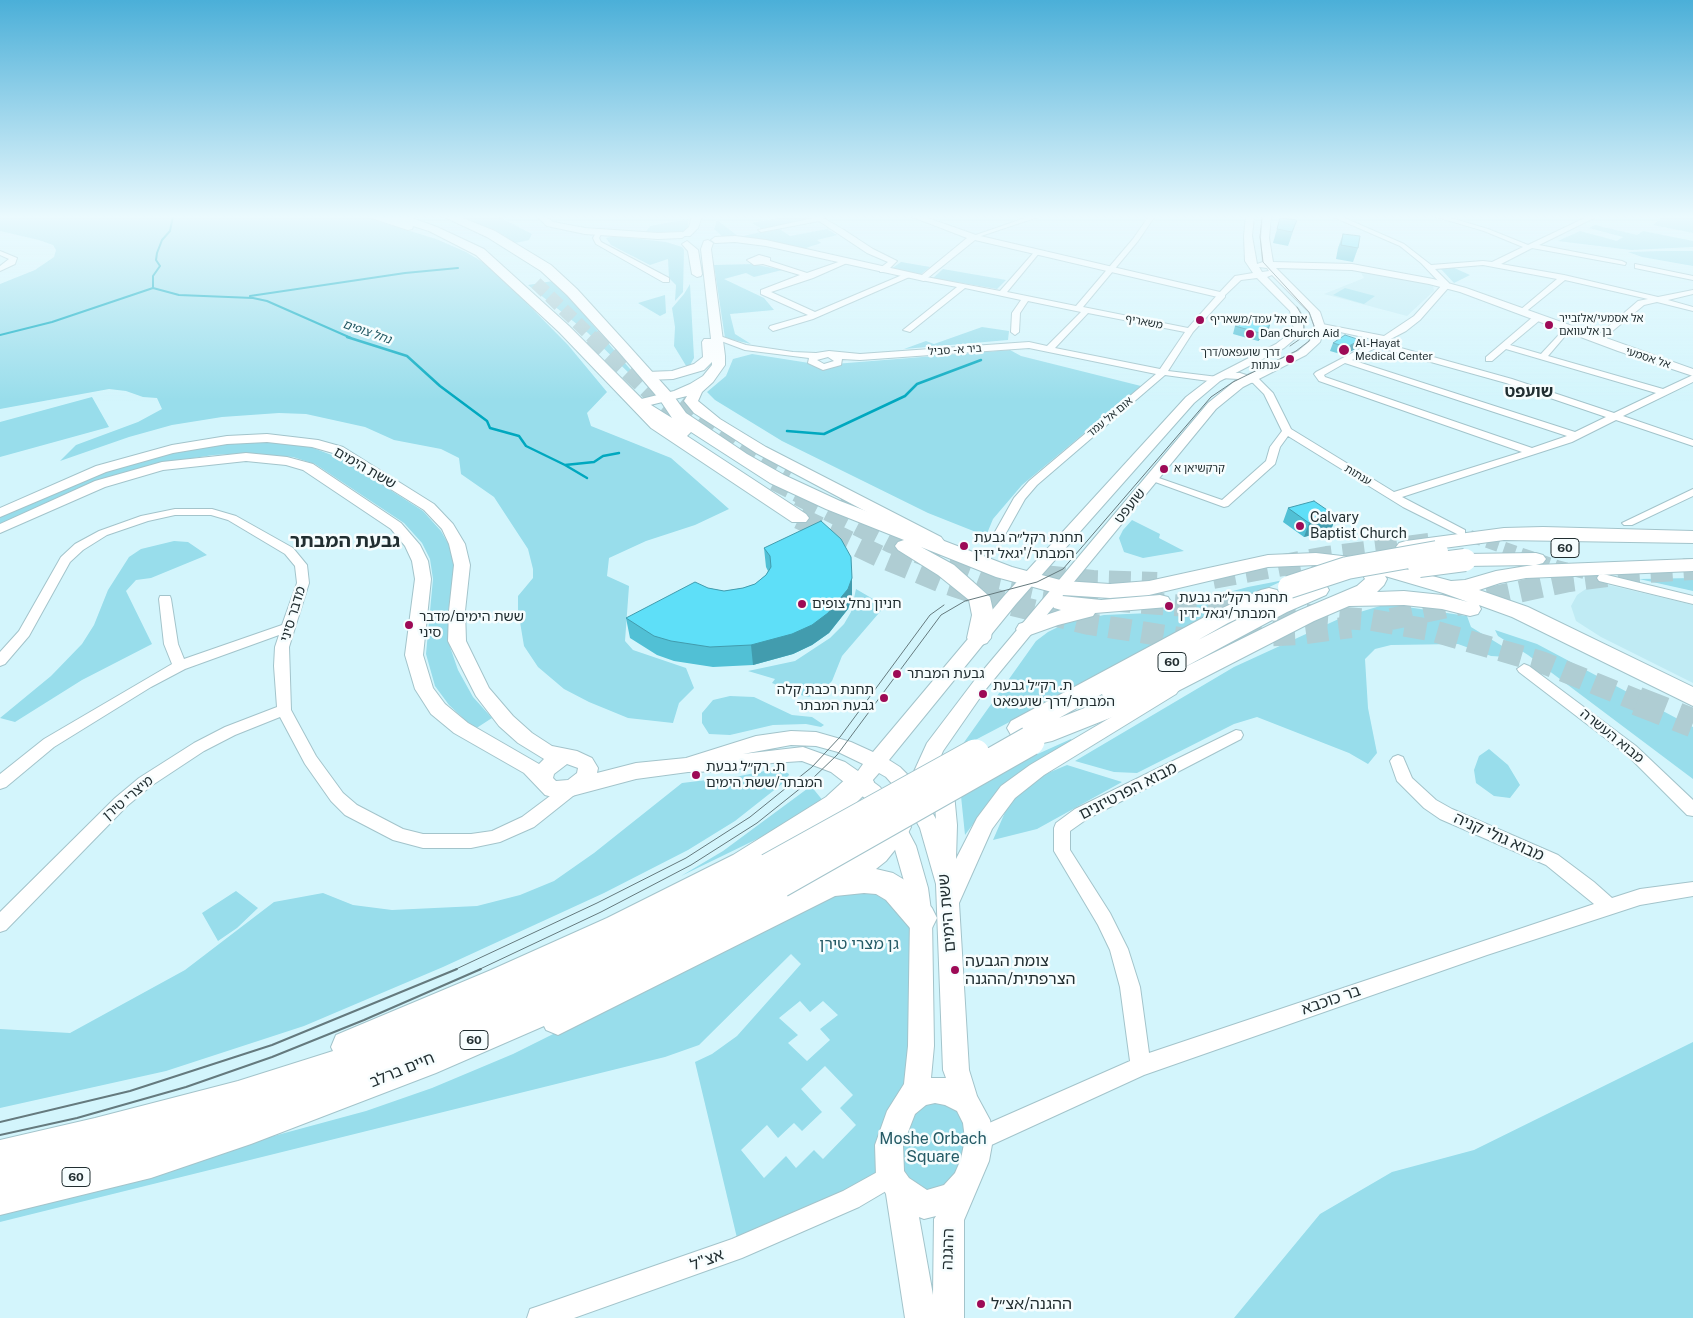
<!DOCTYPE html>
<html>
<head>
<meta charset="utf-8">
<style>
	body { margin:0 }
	canvas { display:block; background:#d3f5fc }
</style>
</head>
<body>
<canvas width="1693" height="1318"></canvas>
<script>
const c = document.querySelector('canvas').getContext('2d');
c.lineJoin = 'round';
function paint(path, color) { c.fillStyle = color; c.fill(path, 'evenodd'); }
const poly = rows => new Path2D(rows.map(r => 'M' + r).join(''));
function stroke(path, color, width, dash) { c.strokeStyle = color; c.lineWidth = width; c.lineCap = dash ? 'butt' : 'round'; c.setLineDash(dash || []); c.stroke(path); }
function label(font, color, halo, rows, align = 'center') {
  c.font = font + ' "Public Sans","Noto Sans Hebrew",sans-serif'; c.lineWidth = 5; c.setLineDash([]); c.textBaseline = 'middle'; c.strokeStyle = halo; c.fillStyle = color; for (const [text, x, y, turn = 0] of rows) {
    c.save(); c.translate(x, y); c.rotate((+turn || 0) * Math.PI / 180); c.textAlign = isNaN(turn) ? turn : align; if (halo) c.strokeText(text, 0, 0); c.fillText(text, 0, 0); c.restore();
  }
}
paint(poly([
	[1360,271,1433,284,1434,291,1407,316,1324,294,1364,278],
	[1596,582,1693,605,1693,683,1601,637,1576,621,1571,606,1577,595]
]), '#c0ebf4');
paint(poly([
	[0,216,362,216,436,239,466,252,491,267,568,345,607,392,587,413,591,426,671,458,729,509,695,525,646,541,609,558,607,576,629,586,625,641,633,650,686,668,694,688,679,703,673,723,628,718,589,702,564,689,538,667,524,646,518,610,518,596,533,578,533,569,528,549,494,497,461,474,459,458,441,449,394,440,365,427,306,414,279,413,222,417,172,425,129,437,60,461,76,445,138,422,162,409,157,398,143,397,126,391,109,389,0,409,0,284,35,270,54,257,56,250,53,245,39,240,0,231],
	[460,216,497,216,532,234,529,240,515,243,503,235],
	[789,216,804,216,808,219,762,229,752,223],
	[1664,216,1693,216,1693,233,1653,225],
	[688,219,688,229,681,232,644,234,650,226],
	[717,220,739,237,778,228,790,236,827,229,837,235,817,240,821,243,800,250,724,238,714,229],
	[1595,225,1637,235,1643,231,1693,241,1693,247,1631,250,1558,241,1580,231,1617,241,1623,237,1589,228],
	[614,236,666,242,682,247,684,250,683,292,675,301,676,285,669,278,668,259,650,265,611,245,606,238],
	[1661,251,1693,251,1693,266,1642,257,1628,252],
	[901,262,930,267,920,275,891,269],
	[753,264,782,270,754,277,746,273,724,279,764,298,774,310,730,314,735,334,751,344,725,338,714,265],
	[1452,267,1470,275,1454,283,1440,268],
	[943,269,1006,280,997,289,933,278],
	[553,281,576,305,636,376,633,377,588,333,528,285],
	[690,284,694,358,688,369,674,346,675,327,672,308,684,294],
	[1345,288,1375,296,1364,304,1333,295],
	[665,295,666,313,660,316,638,303],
	[982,327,1009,331,1008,340,904,349,926,341,934,344],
	[1010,350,1021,356,1141,386,1022,485,993,519,986,536,928,513,782,441,715,400,707,392,726,376,733,359,752,354,822,365],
	[92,397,109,427,0,457,0,422],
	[263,442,308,446,342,459,423,511,441,531,450,547,454,568,448,613,449,644,458,670,473,697,492,718,475,729,449,705,435,686,426,654,433,579,430,559,422,543,404,523,315,464,293,457,249,453,213,455,161,463,95,482,0,524,0,516,102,472,171,452,225,444],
	[1132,520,1160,534,1159,538,1184,551,1143,558,1124,552,1119,538,1123,530],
	[174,541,188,542,207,555,151,578,136,580,126,591,152,644,82,680,15,722,0,718,51,676,82,644,94,625,108,590,129,557,141,549],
	[1693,578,1693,591,1639,579],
	[1284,580,1236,603,960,748,1036,641,1048,632,1066,623,1104,615,1150,613,1248,587],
	[856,589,885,606,842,656,832,681,825,688,813,696,806,697,772,683,775,679,748,671,795,661,830,638,844,624,851,612],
	[1387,604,1467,616,1471,627,1512,652,1507,657,1491,656,1458,644,1391,645,1375,649,1365,659,1368,708,1377,753,1368,764,1349,753,1257,717,1234,724,1137,773,1114,772,1075,761,1234,667,1343,617],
	[1495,630,1537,644,1693,727,1693,779,1528,655,1498,636],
	[730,696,754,697,792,715,812,717,824,725,821,727,806,724,773,725,730,735,709,734,702,723,702,713,713,700],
	[1071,739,1073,743,987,805,965,835,961,796,1031,757],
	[1489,749,1508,765,1520,785,1510,798,1494,796,1476,783,1474,770,1479,756],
	[1067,765,1122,782,1037,829,993,840,1009,803,1036,778],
	[779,768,789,774,787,780,735,821,688,850,604,893,443,967,304,1026,166,1071,0,1108,0,1029,70,1033,185,970,274,902,323,893,353,905,392,910,477,906,520,895,554,881,594,853,682,783,740,776],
	[811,786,824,802,786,825,681,876,723,851],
	[870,887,913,920,911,1070,880,1173,844,1194,737,1238,695,1062,712,1054,737,1036,801,964,791,954,699,1045,665,1057,0,1222,0,1210,366,1111,432,1088,513,1054,839,892],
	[800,1001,810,1012,823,1001,838,1015,820,1029,830,1040,807,1061,788,1043,798,1035,779,1018],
	[825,1066,853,1095,840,1108,856,1125,823,1159,814,1150,796,1168,786,1156,764,1178,741,1150,767,1125,778,1138,794,1123,802,1131,822,1112,801,1089],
	[236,891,258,908,237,928,218,941,202,913],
	[1693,1042,1693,1318,1234,1318,1320,1214,1392,1172,1474,1150],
	[935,1090,976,1120,952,1197,899,1188,897,1121]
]), '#98ddeb');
stroke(poly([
	[173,216,170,231,162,240,157,253,156,260,160,266,153,276,153,288,179,295,253,298,267,301,351,338],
	[250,296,405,273,458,268],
	[0,335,52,322,153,288]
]), '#00a8bf', 2);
stroke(poly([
	[347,337,407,356,440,386,487,421,490,428,519,436,526,446,565,465,594,462,603,456,619,453],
	[787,431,824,434,905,396,917,384,981,360],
	[565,465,587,478]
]), '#00a8bf', 2.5);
stroke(poly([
	[1470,536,1557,566,1603,578]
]), '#afcdd3', 12, [12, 6]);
stroke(poly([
	[536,283,593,338]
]), '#afcdd3', 13, [13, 6]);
stroke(poly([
	[592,337,661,403,688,425],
	[680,403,735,446,788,478],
	[774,482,802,496]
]), '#afcdd3', 17, [17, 8]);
stroke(poly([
	[799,495,891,542,987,579,1041,591,1093,599,1372,620,1430,630,1541,662,1641,702],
	[841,499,889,522],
	[799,518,879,556,942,582,1012,605,1089,624,1186,639,1299,634,1351,627],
	[1043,576,1093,581,1157,583],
	[1213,578,1327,557,1429,544],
	[1391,619,1569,581,1629,573,1693,569]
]), '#afcdd3', 22, [22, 11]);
stroke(poly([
	[1637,701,1693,723]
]), '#afcdd3', 29, [29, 14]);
const minor = poly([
	[812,216,820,216,844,230,873,249,897,261,886,272,880,272,880,268,888,262,867,253,819,221,761,232,758,230,814,218,812,216],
	[1031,216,1041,216,975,238,970,237,1031,216],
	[1149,216,1155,216,1138,241,1083,307,1188,328,1219,293,1225,293,1225,297,1193,332,1168,371,1218,377,1222,373,1240,373,1259,379,1273,393,1291,429,1394,492,1522,452,1319,381,1314,374,1316,372,1377,340,1317,327,1317,323,1384,336,1414,316,1442,285,1421,263,1400,246,1331,216,1340,216,1404,244,1431,265,1483,261,1492,262,1523,247,1484,231,1433,216,1444,216,1488,229,1528,245,1589,216,1598,216,1539,245,1622,261,1626,263,1625,265,1532,248,1501,264,1564,275,1658,297,1693,290,1693,294,1668,300,1693,307,1693,311,1657,302,1644,305,1598,343,1594,340,1595,338,1638,301,1648,299,1565,280,1523,314,1520,314,1520,310,1557,279,1483,265,1435,269,1449,283,1449,287,1420,320,1406,331,1383,343,1512,379,1614,413,1656,393,1506,349,1492,361,1486,361,1486,357,1534,316,1540,316,1540,320,1510,345,1541,354,1567,326,1571,329,1548,356,1663,389,1693,375,1693,382,1623,416,1693,440,1693,446,1616,420,1572,442,1402,497,1465,530,1465,534,1461,536,1403,507,1288,436,1280,447,1275,464,1228,506,1224,507,1147,479,1152,476,1156,477,1222,500,1266,461,1270,447,1282,431,1264,394,1253,383,1239,379,1220,378,1216,382,1165,375,1037,485,1025,499,1001,542,997,543,991,539,1014,498,1029,481,1156,374,1029,348,860,360,842,359,841,365,823,370,808,363,809,358,745,350,713,338,717,335,746,345,793,352,816,353,829,351,860,354,1029,342,1047,346,1081,312,1028,301,1020,313,1019,332,1015,335,1011,332,1012,313,1021,300,965,288,910,332,903,330,957,287,921,280,921,276,1000,291,1036,250,1040,252,1007,292,1076,306,1133,239,1149,216],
	[1088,313,1185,332,1160,369,1055,348,1088,313],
	[1377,347,1506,383,1606,417,1575,432,1352,360,1377,347],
	[828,357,834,361,824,364,817,360,828,357],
	[1345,363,1567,436,1532,448,1325,377,1324,375,1345,363],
	[597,231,602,232,599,238,601,242,669,278,669,282,663,282,596,244,593,238,597,231],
	[0,251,17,258,15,264,0,271,0,266,9,259,0,255,0,251],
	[759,255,770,258,770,261,807,273,847,259,847,263,813,278,771,292,815,312,907,273,914,275,813,319,773,331,769,328,770,326,808,315,761,294,761,290,800,275,763,264,754,265,747,260,759,255],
	[1635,264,1693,276,1693,280,1635,268,1635,264],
	[1693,489,1693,496,1632,525,1624,525,1622,523,1693,489],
	[175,509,212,509,236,516,293,548,307,565,309,583,289,647,291,710,316,756,343,793,357,805,403,829,423,834,471,834,492,831,522,817,566,784,572,782,578,784,580,788,578,792,534,827,500,842,471,848,423,848,393,840,345,815,331,801,305,764,280,717,235,735,204,751,151,786,127,806,6,930,0,932,0,912,115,798,139,778,194,743,225,727,277,707,274,666,275,647,279,635,185,669,151,687,54,747,6,787,0,789,0,774,44,739,172,664,164,644,159,599,160,596,170,596,171,599,178,644,184,659,282,625,297,583,295,566,285,554,228,520,211,515,175,515,148,521,107,535,83,550,70,562,29,636,5,664,0,666,0,652,19,631,61,557,75,544,99,531,141,516,175,509],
	[1603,574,1693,596,1693,604,1599,581,1597,578,1599,575,1603,574],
	[1524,664,1529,666,1636,746,1693,800,1693,816,1687,815,1626,754,1519,672,1517,669,1524,664],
	[1236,730,1241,731,1243,735,1241,739,1087,819,1070,831,1070,850,1110,913,1128,949,1140,987,1149,1053,1594,904,1546,865,1440,819,1424,808,1397,781,1390,761,1393,757,1398,755,1403,757,1412,778,1436,800,1452,809,1558,855,1594,882,1612,898,1640,889,1693,882,1693,896,1640,905,1487,955,1144,1075,987,1147,979,1150,971,1147,968,1139,971,1131,1130,1061,1120,987,1110,950,1098,925,1054,851,1054,828,1056,823,1075,809,1236,730],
	[890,1165,898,1168,901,1176,898,1184,859,1207,742,1258,574,1318,527,1318,530,1309,539,1306,732,1239,843,1191,890,1165]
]);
const tertiary = poly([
	[536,216,545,216,553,222,585,228,658,233,682,232,686,235,682,238,658,239,585,234,547,226,536,216],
	[910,216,922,216,976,235,1220,292,1235,276,1253,273,1245,261,1244,236,1246,216,1254,216,1252,236,1257,264,1263,262,1261,238,1263,216,1271,216,1269,238,1273,262,1352,264,1433,279,1466,288,1693,369,1693,376,1618,351,1460,292,1429,284,1352,270,1276,268,1320,312,1325,327,1320,342,1306,355,1243,387,1216,409,986,689,943,751,928,786,925,791,921,793,936,819,933,783,936,778,943,775,950,778,953,783,957,825,956,859,977,818,1001,786,1030,765,1164,686,1170,684,1176,686,1179,690,1176,694,1044,775,1015,798,992,829,959,903,969,1070,977,1096,990,1120,993,1139,989,1161,964,1220,964,1318,905,1318,886,1194,876,1176,875,1145,887,1111,904,1084,908,1046,910,918,906,888,894,846,881,819,866,799,831,772,802,761,772,763,726,771,688,772,636,779,572,796,552,797,545,795,524,773,454,733,431,714,415,689,405,655,415,579,412,561,405,546,391,529,303,470,286,465,246,461,163,470,105,487,0,533,0,524,95,481,162,462,246,453,287,457,313,464,401,523,420,545,428,561,431,579,423,655,433,688,445,704,468,723,539,764,544,759,518,743,499,726,476,696,448,641,449,611,454,565,449,544,442,529,424,510,333,453,312,447,267,442,227,444,173,453,106,472,0,517,0,508,96,466,172,445,227,436,267,434,318,440,343,447,434,504,453,524,465,544,470,565,465,611,466,641,489,688,513,716,532,733,552,746,577,751,592,758,598,768,597,773,636,763,686,758,756,736,791,731,816,732,851,742,873,752,1004,596,1186,397,1212,377,1276,344,1294,330,1290,311,1257,278,1241,280,1222,298,975,240,924,281,766,246,735,242,715,243,711,240,715,237,735,236,766,240,922,275,967,238,910,216],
	[1259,267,1267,268,1269,271,1262,272,1259,267],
	[1272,275,1310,313,1315,327,1310,341,1298,351,1235,381,1208,403,974,681,927,743,911,778,900,767,889,760,1016,604,1194,403,1220,381,1284,348,1303,332,1303,318,1299,310,1267,277,1272,275],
	[791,745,816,746,838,752,863,764,858,771,845,762,803,747,743,754,791,745],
	[567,764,578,768,577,773,568,780,556,781,553,778,554,774,567,764],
	[879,773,886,777,902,795,920,828,936,884,943,1070,946,1078,931,1078,934,1046,932,918,928,888,916,846,896,808,880,787,872,781,879,773],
	[935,1103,945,1105,957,1111,963,1123,965,1139,961,1159,955,1173,944,1185,927,1190,909,1178,904,1171,903,1145,915,1114,926,1105,935,1103],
	[936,1216,934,1219,933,1295,919,1217,924,1219,936,1216]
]);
const secondary = poly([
	[692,216,702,216,698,228,690,236,682,236,681,234,689,227,692,216],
	[708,240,713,243,711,249,725,356,725,365,713,382,702,392,698,401,720,419,766,447,941,537,944,541,941,545,929,545,756,453,694,413,684,401,687,396,638,408,633,407,631,404,633,401,674,391,690,384,703,376,712,365,712,362,704,370,673,379,647,380,640,376,647,372,672,371,694,364,703,357,702,342,704,339,711,339,701,249,704,241,708,240],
	[687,241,698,250,702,274,701,276,697,277,692,274,688,251,682,244,687,241]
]);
const trunk = poly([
	[365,216,390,218,388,216,406,216,437,227,484,249,569,326,643,400,672,418,660,400,618,351,567,295,541,271,487,237,442,216,458,216,495,231,551,265,577,289,628,345,673,395,686,413,747,454,784,475,840,501,1012,567,1064,581,1110,584,1149,581,1268,555,1316,553,1368,559,1451,581,1465,580,1496,571,1533,565,1465,566,1458,564,1455,560,1458,556,1465,554,1536,553,1543,555,1546,559,1543,563,1536,565,1693,559,1693,571,1526,578,1500,583,1479,590,1528,607,1693,687,1693,706,1512,617,1479,605,1481,609,1478,614,1470,616,1442,609,1404,605,1349,606,1314,621,1178,691,1052,741,1043,743,1034,741,1030,734,1020,737,1011,735,1007,728,1011,721,1212,613,1261,590,1269,588,1277,590,1280,595,1277,600,1318,583,1326,585,1329,590,1326,595,1287,612,1181,669,1298,611,1357,586,1365,579,1360,570,1316,565,1268,567,1149,595,1110,598,1063,595,996,577,921,547,954,565,990,597,994,615,991,638,987,643,979,646,971,643,967,638,972,615,969,600,938,575,898,550,895,546,898,542,904,540,826,509,770,483,691,432,687,436,806,514,809,518,806,522,792,522,651,428,559,332,476,255,429,231,413,226,412,229,408,230,365,216],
	[1385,576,1443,593,1468,602,1442,595,1404,591,1377,592,1384,585,1387,579,1385,576],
	[1260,608,1198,640,1228,623,1260,608],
	[1102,694,1105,700,1059,718,1102,694],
	[1543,527,1693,531,1693,543,1504,540,1406,553,1399,551,1396,547,1399,543,1406,541,1504,528,1543,527],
	[1160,595,1168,597,1171,602,1168,607,1095,613,1093,616,1058,625,1027,636,1019,634,1016,629,1019,624,1061,610,1054,608,1051,603,1054,598,1062,596,1101,600,1160,595],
	[860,772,870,775,874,782,870,789,846,813,776,858,779,859,784,868,782,871,791,874,795,883,793,888,813,878,866,845,887,819,897,816,907,819,911,827,907,835,886,861,876,869,893,873,908,882,932,908,937,918,932,928,921,932,910,928,886,900,876,894,864,893,835,896,558,1035,546,1030,544,1026,436,1073,251,1144,151,1178,0,1215,0,1140,95,1118,238,1081,333,1051,331,1047,336,1035,491,970,607,918,733,855,826,797,850,775,860,772]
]);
stroke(minor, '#a3c4cb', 2);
stroke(tertiary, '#a3c4cb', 2);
stroke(secondary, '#a3c4cb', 2);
stroke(trunk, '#a3c4cb', 2);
paint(minor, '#fff');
paint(tertiary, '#fff');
paint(secondary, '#fff');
paint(trunk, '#fff');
stroke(poly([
	[1290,346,1300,339,1304,331,1304,319,1297,307],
	[454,970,597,903,686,858,750,817,812,767,840,737,930,615,944,605],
	[478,970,601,912,691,865,757,823,812,779,837,755,941,615,965,601,1037,582,1063,569,1211,397,1233,382,1296,351,1309,341,1314,326,1309,312,1263,262,1260,237,1262,216]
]), '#657a7e', 1);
stroke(poly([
	[0,1122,130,1091,272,1045,457,969],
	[0,1135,77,1118,186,1087,272,1057,364,1020,481,969]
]), '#657a7e', 2);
const trunkBridgeFar1 = poly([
	[1419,566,1465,560],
	[1289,587,1347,568,1437,552]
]);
const trunkBridge = poly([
	[769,868,975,754],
	[780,883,1030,741]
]);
stroke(trunkBridgeFar1, '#a3c4cb', 24, []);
stroke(trunkBridge, '#a3c4cb', 31, []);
stroke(trunkBridgeFar1, '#fff', 22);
stroke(trunkBridge, '#fff', 29);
paint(poly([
	[1280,218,1297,220,1288,246,1273,243],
	[1343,234,1358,248,1353,262,1336,259,1338,248],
	[1235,326,1268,333,1258,341,1233,334],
	[1333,343,1357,348,1344,355,1330,351],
	[1288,508,1336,516,1331,530,1304,537,1283,522],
	[764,548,852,597,848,609,829,633,812,645,793,654,753,665,713,667,674,661,657,655,630,638,626,618,708,588,724,591,743,588,755,584,766,575,768,571,766,567]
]), '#51c0d5');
paint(poly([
	[1270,325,1268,333,1258,341,1260,333],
	[1360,340,1357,348,1344,355,1347,347],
	[1336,516,1331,530,1304,537,1309,523],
	[852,578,852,597,848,609,829,633,812,645,793,654,753,665,751,645]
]), '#429cae');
const building = poly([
	[1280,218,1297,220,1292,232,1277,229,1280,218],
	[1343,234,1360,236,1358,248,1341,245,1343,234],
	[1246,319,1270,325,1260,333,1235,326,1246,319],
	[1345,335,1360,340,1347,347,1333,343,1345,335],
	[1314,501,1336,516,1309,523,1288,508,1314,501],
	[821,521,841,539,851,557,852,578,848,589,828,613,812,625,792,634,751,645,710,647,671,641,654,636,626,618,695,582,708,588,724,591,743,588,755,584,766,575,771,567,770,556,764,548,821,521]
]);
paint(building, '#5edff8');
stroke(building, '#429cae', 1);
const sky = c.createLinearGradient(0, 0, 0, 401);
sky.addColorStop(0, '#4bafd8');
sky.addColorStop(0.54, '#ebfafe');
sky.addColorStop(1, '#ebfafe00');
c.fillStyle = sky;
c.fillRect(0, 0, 1693, 401);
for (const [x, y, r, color] of [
	[1200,320,5,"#9d0a56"],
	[1549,325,5,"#9d0a56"],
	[1250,334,5,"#9d0a56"],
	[1344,350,6,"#9d0a56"],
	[1290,359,5,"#9d0a56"],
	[1164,469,5,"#9d0a56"],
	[1300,526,5,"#9d0a56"],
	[964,546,5,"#9d0a56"],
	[802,604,5,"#9d0a56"],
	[1169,606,5,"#9d0a56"],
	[409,625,5,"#9d0a56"],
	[897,674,5,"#9d0a56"],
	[983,694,5,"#9d0a56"],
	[884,698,5,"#9d0a56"],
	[696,775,5,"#9d0a56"],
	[955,970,5,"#9d0a56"],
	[981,1304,5,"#9d0a56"]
]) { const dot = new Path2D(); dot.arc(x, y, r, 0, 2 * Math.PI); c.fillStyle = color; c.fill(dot); stroke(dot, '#f6fdfe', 2); }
label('11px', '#212e31', '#f6fdfe', [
	["אל אסמעי/אלזבייר",1559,319],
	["בן אלעוואם",1559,332],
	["אום אל עמד/משאריף",1210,320],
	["Dan Church Aid",1260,334],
	["Al-Hayat",1355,344],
	["Medical Center",1355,357],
	["דרך שועפאט/דרך",1280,353,"right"],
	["ענתות",1280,366,"right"],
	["קרקשיאן א",1174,469]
], 'left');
label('11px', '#212e31', '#f6fdfe', [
	["משאריף",1144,322,11],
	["ביר א- סביל",955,350,-4],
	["אל אסמעי",1648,358,18],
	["אום אל עמד",1110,417,-40],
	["ענתות",1358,475,31]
]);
label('italic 12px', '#205761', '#f6fdfe', [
	["נחל צופים",367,332,19]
]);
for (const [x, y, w] of [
	[1565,548,28],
	[1172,662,28],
	[474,1040,28],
	[76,1177,28]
]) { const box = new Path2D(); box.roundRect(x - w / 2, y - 9.5, w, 19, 4); c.fillStyle = '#f6fdfe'; c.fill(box); stroke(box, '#212e31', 1); }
label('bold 12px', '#212e31', null, [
	["60",1565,548],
	["60",1172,662],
	["60",474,1040],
	["60",76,1177]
]);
label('14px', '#212e31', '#f6fdfe', [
	["ששת הימים",365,468,30],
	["שועפט",1130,506,-51],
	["מדבר סיני",293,614,-73],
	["מבוא העשרה",1612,736,39],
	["מיצרי טירן",128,798,-40]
]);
label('14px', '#212e31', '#f6fdfe', [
	["Calvary",1310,518],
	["Baptist Church",1310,534],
	["תחנת רקל״ה גבעת",974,538],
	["המבתר/'יגאל ידין",974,554],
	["תחנת רקל״ה גבעת",1179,598],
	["המבתר/יגאל ידין",1179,614],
	["חניון נחל צופים",812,604],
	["ששת הימים/מדבר",419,617],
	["סיני",419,633],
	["גבעת המבתר",907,674],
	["ת. רק״ל גבעת",993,686],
	["המבתר/דרך שועפאט",993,702],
	["תחנת רכבת קלה",874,690,"right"],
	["גבעת המבתר",874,706,"right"],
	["ת. רק״ל גבעת",706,767],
	["המבתר/ששת הימים",706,783]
], 'left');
label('bold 16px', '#212e31', '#f6fdfe', [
	["שועפט",1529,392]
]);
label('16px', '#212e31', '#f6fdfe', [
	["מבוא הפרטיזנים",1128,791,-27],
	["מבוא גולי קניה",1499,837,24],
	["ששת הימים",947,913,-95],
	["בר כוכבא",1331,1000,-19],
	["חיים ברלב",402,1070,-22],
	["ההגנה",948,1249,-88],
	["אצ\"ל",707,1260,-20]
]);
label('16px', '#255b66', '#f6fdfe', [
	["גן מצרי טירן",859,944],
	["Moshe Orbach",933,1139],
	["Square",933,1157]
]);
label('16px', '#212e31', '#f6fdfe', [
	["צומת הגבעה",965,961],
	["הצרפתית/ההגנה",965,979],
	["ההגנה/אצ״ל",991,1304]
], 'left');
label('bold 19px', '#212e31', '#f6fdfe', [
	["גבעת המבתר",345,541]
]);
</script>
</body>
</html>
